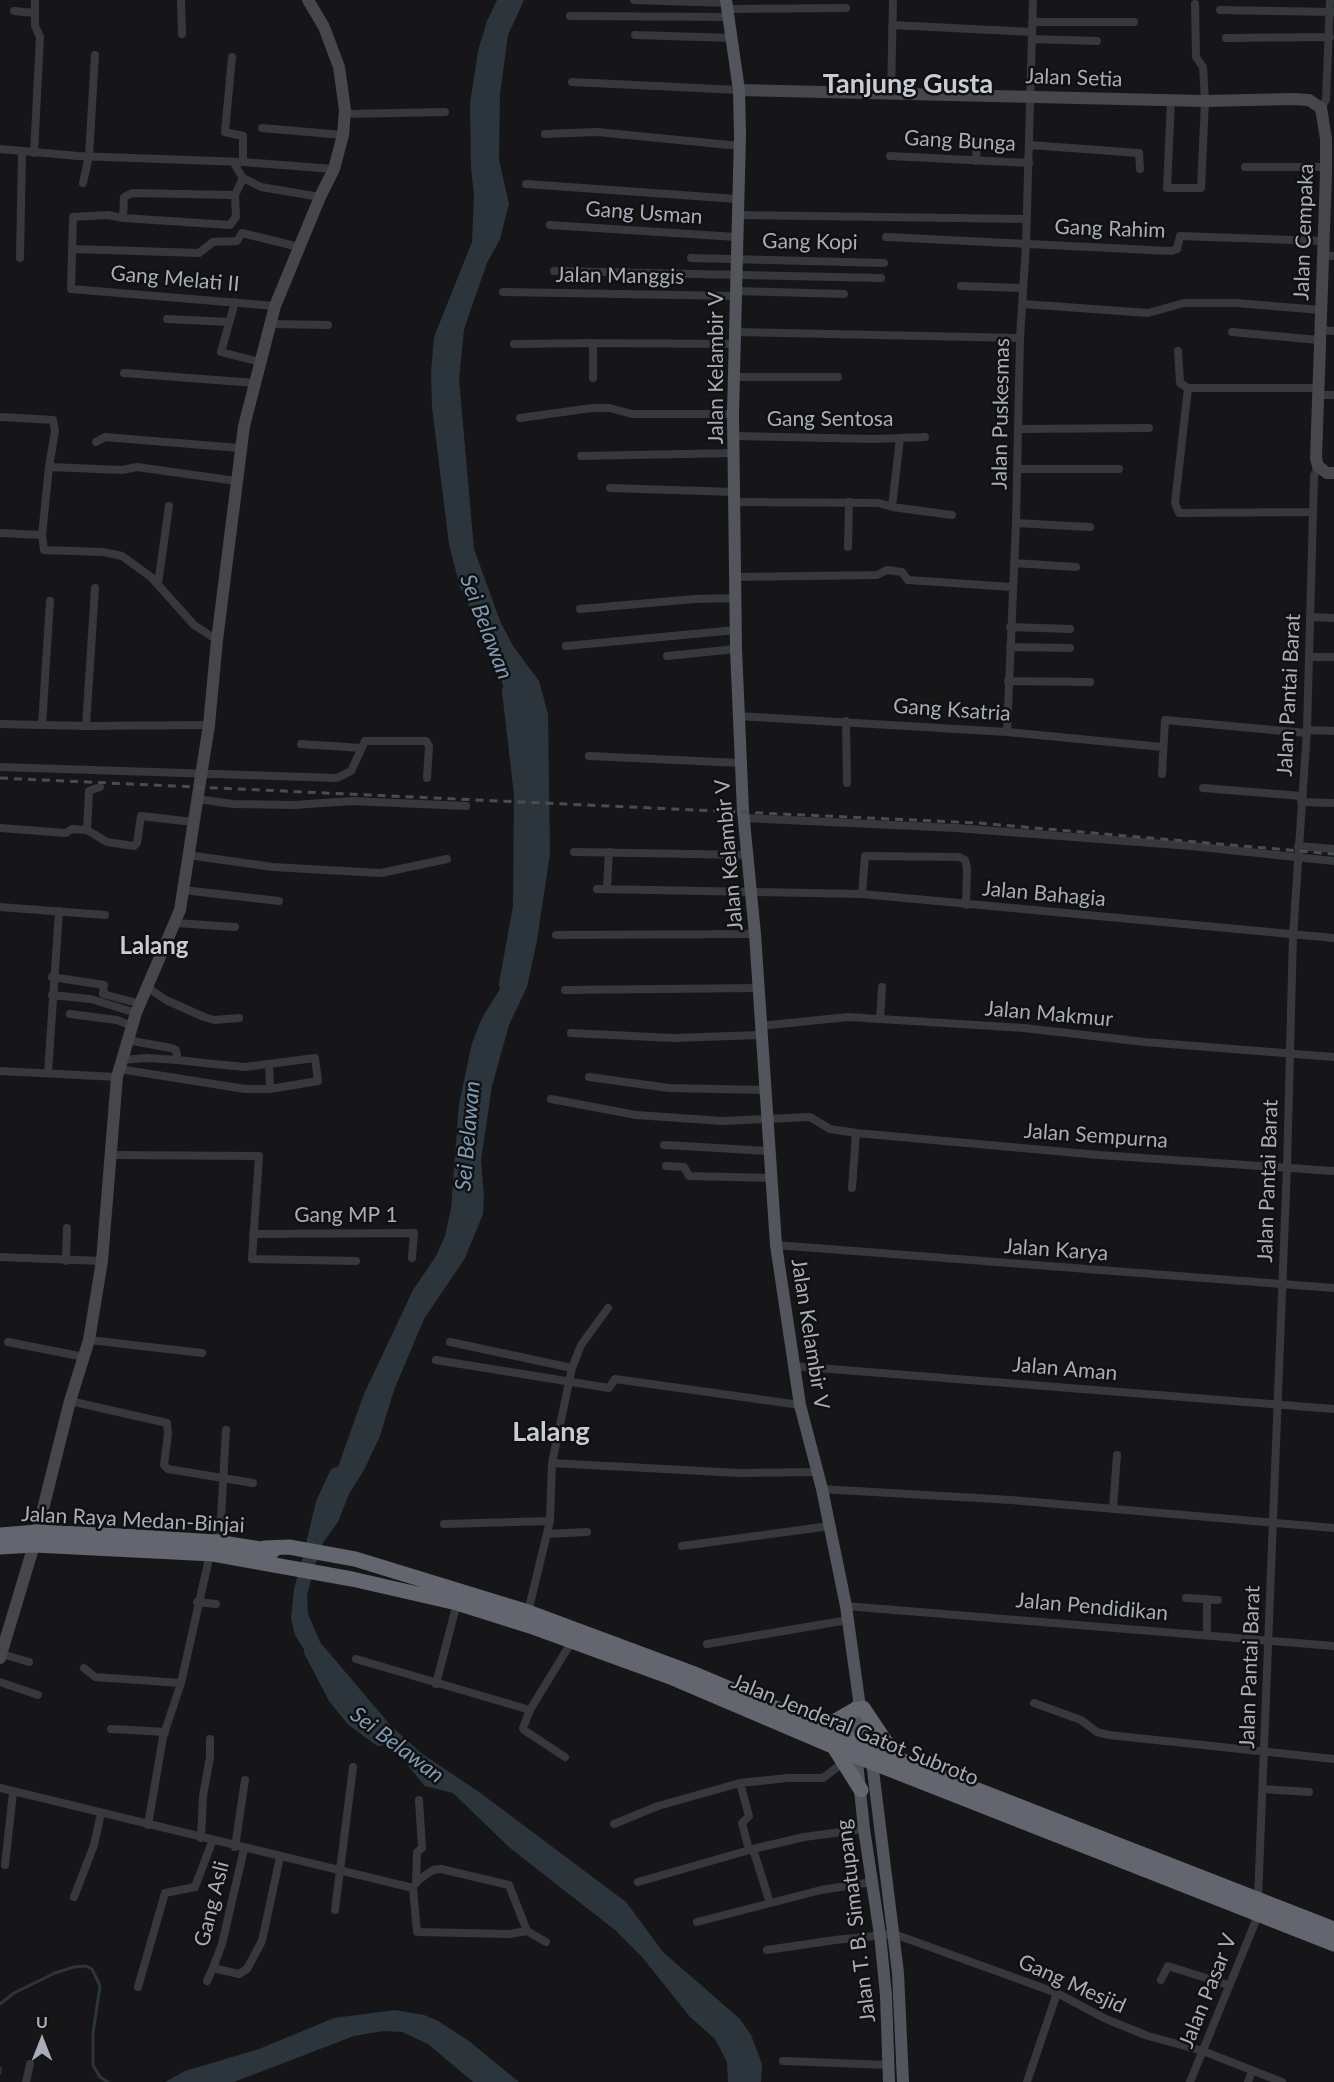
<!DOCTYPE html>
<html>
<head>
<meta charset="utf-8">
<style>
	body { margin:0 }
	#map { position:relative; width:1334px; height:2082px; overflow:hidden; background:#161618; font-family:Lato,sans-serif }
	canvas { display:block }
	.north { position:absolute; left:12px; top:2010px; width:60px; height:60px; -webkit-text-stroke:4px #111113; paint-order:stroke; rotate:0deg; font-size:16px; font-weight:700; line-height:24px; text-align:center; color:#a8adb8 }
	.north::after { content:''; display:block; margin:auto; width:21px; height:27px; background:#a8adb8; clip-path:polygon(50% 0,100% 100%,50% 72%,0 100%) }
</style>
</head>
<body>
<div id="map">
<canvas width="1334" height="2082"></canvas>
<div class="north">U</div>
</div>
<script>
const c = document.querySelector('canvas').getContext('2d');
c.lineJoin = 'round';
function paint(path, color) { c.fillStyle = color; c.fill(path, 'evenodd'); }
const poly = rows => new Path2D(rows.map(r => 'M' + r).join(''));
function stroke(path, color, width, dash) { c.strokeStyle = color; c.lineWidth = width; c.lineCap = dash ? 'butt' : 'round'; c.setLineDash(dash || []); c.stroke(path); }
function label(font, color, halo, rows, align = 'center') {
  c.font = font + ' Lato,sans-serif'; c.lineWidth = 5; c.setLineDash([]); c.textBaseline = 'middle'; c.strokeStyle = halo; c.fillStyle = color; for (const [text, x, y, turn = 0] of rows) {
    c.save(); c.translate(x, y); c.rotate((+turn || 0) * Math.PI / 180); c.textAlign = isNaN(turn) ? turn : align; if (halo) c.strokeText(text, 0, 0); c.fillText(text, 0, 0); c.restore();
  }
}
paint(poly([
	[497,0,524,0,508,35,500,94,499,160,509,204,500,239,487,263,464,329,459,379,474,549,500,621,513,646,539,681,548,714,550,854,537,940,527,987,509,1025,492,1086,481,1160,484,1198,483,1214,465,1258,424,1319,394,1390,380,1436,364,1470,349,1494,338,1522,320,1547,307,1595,308,1614,320,1642,391,1726,421,1753,479,1792,626,1902,663,1952,740,2019,751,2035,762,2064,761,2082,728,2082,727,2062,715,2039,690,2017,642,1957,615,1930,510,1848,453,1793,425,1786,394,1749,370,1733,308,1656,295,1635,291,1618,294,1589,306,1545,320,1530,327,1498,364,1394,413,1290,436,1256,445,1236,451,1209,459,1104,472,1043,482,1018,506,979,518,941,524,825,521,762,515,719,491,652,460,587,449,544,432,407,431,373,434,337,472,242,474,195,471,168,470,103,478,51,487,21],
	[395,2010,424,2015,438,2021,469,2041,519,2082,473,2082,428,2044,402,2032,383,2031,354,2036,234,2082,165,2082,185,2071,259,2049,334,2018]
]), '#2c353c');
stroke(poly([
	[0,2004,14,1993,55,1973,74,1967,86,1966,92,1969,100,1986,93,2033,93,2065,100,2077,108,2082],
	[0,2068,0,2073]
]), '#2c353c', 3);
stroke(poly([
	[507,984,521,907,522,794,510,691],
	[311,1556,324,1503,337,1475],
	[312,1651,336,1697,353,1718,380,1738]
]), '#2c353c', 16);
stroke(poly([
	[35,0,35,13],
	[181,0,182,34],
	[634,0,727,3],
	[728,9,846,8],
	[1220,10,1334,12],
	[14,11,35,13,35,26,40,37,34,153],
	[570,16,729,17],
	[1032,22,1134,22],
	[892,25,1032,32],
	[635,35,732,38],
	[1226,38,1330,37],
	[1032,39,1097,41],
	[232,57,225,132,243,136,243,162],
	[572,82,739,90],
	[891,93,893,0],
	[1171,100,1167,188,1201,188,1205,101,1203,67,1196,57,1195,4],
	[1321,108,1326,100,1330,0],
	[345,114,445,112],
	[262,128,343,135],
	[545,134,597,132,740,146],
	[1029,145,1139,153,1140,169],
	[0,149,78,156,243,162,334,169],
	[890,156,1029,163],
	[976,161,977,141],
	[233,162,243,178,261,187,320,197],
	[1245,167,1326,167],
	[243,178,235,195,132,193,124,197,123,218,108,215,73,217,71,289,275,306],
	[83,183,89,156,95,55],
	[526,184,737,199],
	[737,215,1027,219],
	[123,218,230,225,236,217,235,195],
	[550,225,736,237],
	[886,237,1171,251,1177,249,1180,236,1324,241],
	[73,249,199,253,213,242,237,241,242,233,299,247],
	[1325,255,1334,256],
	[20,258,22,153],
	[691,258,884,263],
	[554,271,881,278],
	[961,286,1023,288],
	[736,291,844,294],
	[503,292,736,296],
	[235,302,221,352,260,362],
	[1023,304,1148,313,1184,303,1236,303,1321,310],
	[167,319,229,322],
	[269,324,328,325],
	[1320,330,1334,331],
	[735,332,1020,338],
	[1232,332,1319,340],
	[514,344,593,343],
	[1178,351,1180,383,1188,388,1317,388],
	[124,373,255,383],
	[734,377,838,377],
	[593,378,593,343,735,344],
	[1188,388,1175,503,1179,513,1313,512],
	[1317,395,1334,395],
	[0,417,53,420,55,431,49,467],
	[520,418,592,408,610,408,632,414,733,414],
	[1019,429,1149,428],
	[734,436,875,439,925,437],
	[96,442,105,437,239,448],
	[581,456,735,453],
	[1018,469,1119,469],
	[610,488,734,492],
	[734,502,879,503,892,507,952,515],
	[892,507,900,438],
	[1016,523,1090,527],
	[0,533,42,535],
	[848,547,849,502],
	[1014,563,1076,567],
	[736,577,877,575,887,570,902,572,908,580,1012,587],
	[158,584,169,506],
	[95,588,86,726,209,725],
	[50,601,42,725,86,726],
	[580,609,695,599,736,598],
	[1310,617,1334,618],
	[1010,627,1070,629],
	[217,640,194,625,151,577,122,556,103,552,44,550,42,535,49,467,122,470,137,467,236,481],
	[566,646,736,630],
	[1010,647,1070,648],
	[667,656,736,649],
	[1310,657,1334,657],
	[1008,681,1090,682],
	[738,716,1007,732,1162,747],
	[846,721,847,783],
	[0,724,42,725],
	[1307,730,1334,731],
	[1007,732,1016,523,1020,338,1026,244,1033,0],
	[301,744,361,748],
	[589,756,741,763],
	[0,767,337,778,351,771,365,741,426,741,429,746,427,778],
	[1162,774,1165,720,1306,733],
	[1203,788,1302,796],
	[197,799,233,804,294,805,352,801,466,806],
	[1301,802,1334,803],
	[744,818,956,828,1191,846,1334,861],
	[0,828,66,833,72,829,87,830,107,842,134,846,137,843,141,816,193,822],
	[87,830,89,791,100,787],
	[1298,846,1334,849],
	[574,852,749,855],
	[188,855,273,867,381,873,447,859],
	[607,888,609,852],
	[597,889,862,894,1334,938],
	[183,890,279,901],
	[862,894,865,856,959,857,965,860,967,868,966,905],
	[0,907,105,915],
	[176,923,235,927],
	[556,935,755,934],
	[52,977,104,985,103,994,141,1004],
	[148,988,166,1000,204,1017,214,1020,239,1018],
	[565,990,758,988],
	[52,995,91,999,136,1013],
	[70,1014,117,1020,132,1026],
	[880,1019,882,987],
	[760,1026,848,1017,1024,1028,1145,1042,1334,1057],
	[571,1033,673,1038,760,1035],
	[122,1060,147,1058,178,1060],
	[269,1064,270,1087],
	[119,1069,245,1089,270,1089,318,1081,315,1058,245,1067,204,1063,178,1060,176,1050,171,1048,127,1040],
	[0,1071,117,1077],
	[48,1073,59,911],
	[589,1077,669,1088,766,1090],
	[551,1099,636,1115,723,1121,810,1117,830,1129,856,1133,1099,1155,1334,1171],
	[664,1145,769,1151],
	[112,1155,259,1156,252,1259,356,1261],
	[666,1166,684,1167,689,1176,772,1178],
	[852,1188,856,1133],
	[253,1234,414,1233,412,1258],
	[776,1245,1334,1288],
	[0,1257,102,1261],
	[66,1261,67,1228],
	[89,1340,202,1353],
	[8,1342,84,1357],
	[450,1342,572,1368],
	[436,1360,609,1388,615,1379,800,1405],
	[793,1366,1334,1409],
	[70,1401,167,1423,168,1434,164,1465,168,1469,253,1483],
	[552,1463,739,1473,817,1472],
	[822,1489,1011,1500,1334,1528],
	[1113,1509,1117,1455],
	[444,1524,550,1521],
	[547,1534,587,1532],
	[215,1546,221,1518,226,1430],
	[682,1546,830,1526],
	[1186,1598,1218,1600],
	[1207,1599,1207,1634],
	[197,1602,216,1604],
	[846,1606,1334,1646],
	[528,1612,550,1521,552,1463,572,1368,581,1345,608,1308],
	[707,1644,848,1620],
	[2,1654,29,1662],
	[356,1659,530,1710],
	[84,1668,95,1677,181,1683,163,1737,148,1825],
	[0,1682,38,1695],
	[181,1683,210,1554],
	[436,1684,457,1603],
	[1034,1703,1081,1720,1097,1732,1109,1735,1334,1759],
	[111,1729,165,1732],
	[565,1757,524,1730,523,1728,530,1710,572,1641],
	[740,1783,749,1816,742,1823,749,1850],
	[0,1788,413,1888,417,1932,509,1934,527,1931],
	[1263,1789,1309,1792],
	[614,1824,658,1806,740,1783,788,1778,823,1778,844,1762],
	[201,1838,203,1796,210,1757,210,1739],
	[235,1847,245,1780],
	[753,1849,770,1903],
	[5,1865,13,1792],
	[417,1881,433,1870,441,1869,509,1885,527,1931,546,1942],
	[638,1882,753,1849,804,1837,864,1829],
	[416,1883,417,1852,422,1848,419,1800],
	[74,1897,94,1845,101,1813],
	[1258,1898,1287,1167,1293,936,1307,730,1314,476,1318,466],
	[335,1910,353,1767],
	[697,1922,821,1890,872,1882],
	[767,1950,835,1940,894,1934,1057,1993,1106,2019,1148,2036,1203,2051,1282,2082],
	[213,1968,222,1944,244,1849],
	[1161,1980,1168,1966,1228,1985],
	[207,1981,213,1968,239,1974,247,1969,262,1941,280,1857],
	[138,1987,165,1893,195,1887,212,1842],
	[783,2061,890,2065],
	[26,2082,30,2064],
	[1027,2082,1057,1993],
	[1190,2082,1259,1913],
	[1248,2082,1252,2071]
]), '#37383d', 8);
stroke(poly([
	[739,90,1205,101,1293,99,1309,100,1321,108,1326,139,1326,173,1316,458,1318,466,1327,473,1334,473],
	[0,1658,34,1545,70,1401,89,1340,102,1261,117,1077,136,1013,180,910,209,725,217,640,244,426,275,306,320,197,334,169,343,135,345,110,339,67,324,27,308,0]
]), '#45474d', 12);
stroke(poly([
	[726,0,739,90,740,135,733,414,736,649,743,811,755,934,776,1245,800,1405,822,1489,846,1606,859,1700,872,1762,898,1973,903,2082],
	[858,1704,855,1742,864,1829,880,1935,886,1995,889,2082]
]), '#53555c', 12);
stroke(poly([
	[0,1535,37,1532,122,1536,216,1542,273,1551],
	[0,1547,34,1545,213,1554,352,1579,457,1603,530,1626,673,1678,856,1756,1334,1944],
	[264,1548,289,1547,355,1559,528,1612,692,1673,870,1748,1334,1929],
	[863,1708,897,1759],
	[823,1728,856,1709],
	[834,1747,861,1790]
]), '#63666e', 15);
stroke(poly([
	[0,778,978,823,1334,854]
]), '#4a4c52', 3, [8, 6]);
label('21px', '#a8adb8', '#111113', [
	["Jalan Setia",1074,78,2],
	["Gang Bunga",960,141,3],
	["Gang Usman",644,213,4],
	["Gang Rahim",1110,229,2],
	["Jalan Cempaka",1304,232,-88],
	["Gang Kopi",810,242,1],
	["Jalan Manggis",620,276,1],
	["Gang Melati II",175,279,5],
	["Jalan Kelambir V",716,368,-90],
	["Jalan Puskesmas",1001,414,-89],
	["Gang Sentosa",830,419],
	["Jalan Pantai Barat",1289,695,-87],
	["Gang Ksatria",952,710,4],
	["Jalan Kelambir V",729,855,-95],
	["Jalan Bahagia",1044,894,5],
	["Jalan Makmur",1049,1014,5],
	["Jalan Sempurna",1096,1136,4],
	["Jalan Pantai Barat",1268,1181,-88],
	["Gang MP 1",346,1215],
	["Jalan Karya",1056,1250,4],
	["Jalan Kelambir V",810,1334,81],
	["Jalan Aman",1065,1369,5],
	["Jalan Raya Medan-Binjai",133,1520,3],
	["Jalan Pendidikan",1092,1607,5],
	["Jalan Pantai Barat",1250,1667,-88],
	["Jalan Jenderal Gatot Subroto",855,1730,22],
	["Gang Asli",212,1904,-76],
	["Jalan T. B. Simatupang",856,1921,-97],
	["Gang Mesjid",1072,1984,24],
	["Jalan Pasar V",1208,1991,-68]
]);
label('italic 22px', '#7f9bb3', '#111113', [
	["Sei Belawan",486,627,69],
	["Sei Belawan",468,1136,-85],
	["Sei Belawan",397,1745,37]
]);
label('bold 24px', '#c9ccd4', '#111113', [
	["Lalang",154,946]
]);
label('bold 27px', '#c9ccd4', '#111113', [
	["Tanjung Gusta",908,84],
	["Lalang",551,1432]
]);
</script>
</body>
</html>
